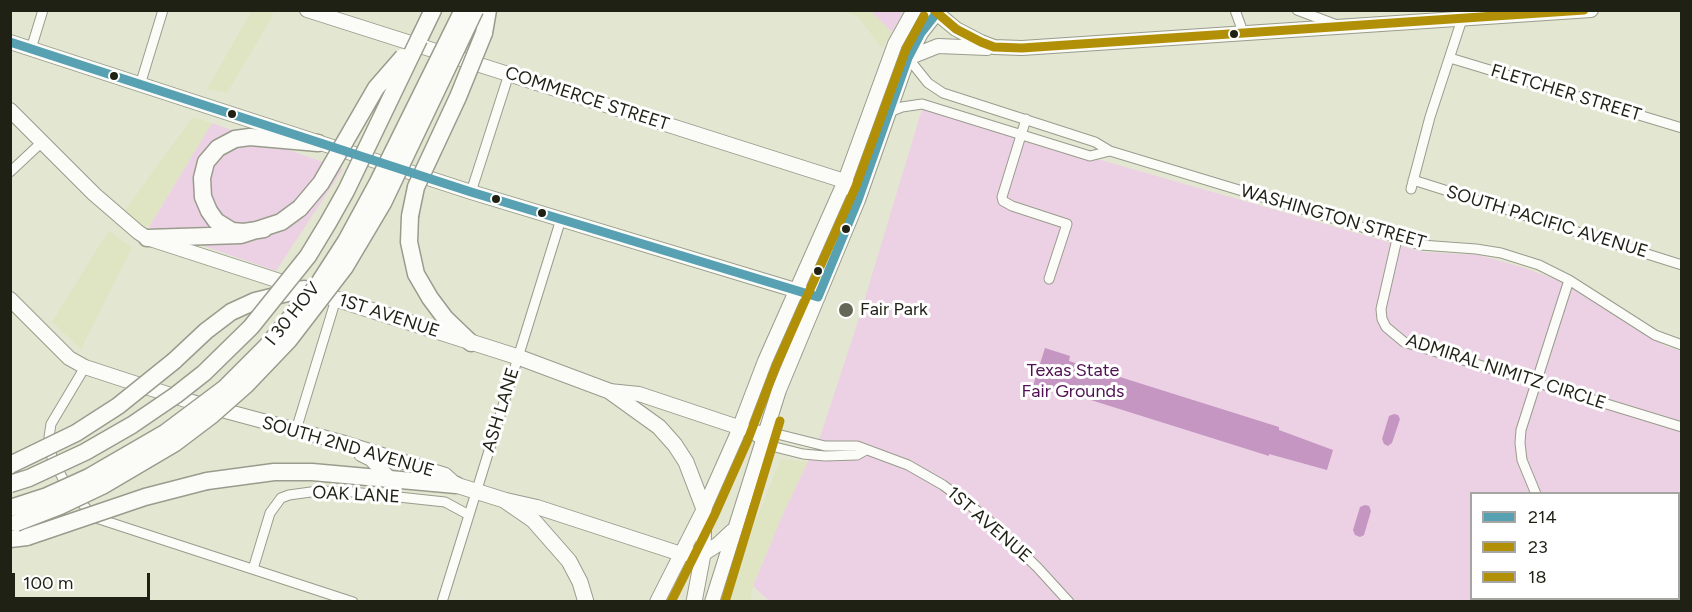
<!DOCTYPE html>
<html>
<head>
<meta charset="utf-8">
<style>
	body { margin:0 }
	#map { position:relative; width:1692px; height:612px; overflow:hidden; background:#e3e7d2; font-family:Figtree,sans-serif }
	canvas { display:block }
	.frame { position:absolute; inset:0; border:12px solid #1f2114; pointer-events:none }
	.legend { position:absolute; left:1470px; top:492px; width:210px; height:108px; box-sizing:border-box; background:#fff; border:2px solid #a5a6a1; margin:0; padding:8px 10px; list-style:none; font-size:18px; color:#1f2114 }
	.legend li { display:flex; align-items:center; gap:12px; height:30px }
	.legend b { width:30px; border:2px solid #a5a6a1 }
	.scale { position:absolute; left:12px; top:573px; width:138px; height:27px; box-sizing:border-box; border:3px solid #1f2114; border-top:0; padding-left:8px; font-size:18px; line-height:21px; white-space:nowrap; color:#1f2114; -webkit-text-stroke:4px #fff; paint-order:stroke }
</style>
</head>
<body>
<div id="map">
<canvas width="1692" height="612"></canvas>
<div class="frame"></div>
<ul class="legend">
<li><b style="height:8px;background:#58a1b2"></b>214</li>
<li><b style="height:8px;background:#b19007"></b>23</li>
<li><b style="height:8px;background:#b19007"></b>18</li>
</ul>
<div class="scale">100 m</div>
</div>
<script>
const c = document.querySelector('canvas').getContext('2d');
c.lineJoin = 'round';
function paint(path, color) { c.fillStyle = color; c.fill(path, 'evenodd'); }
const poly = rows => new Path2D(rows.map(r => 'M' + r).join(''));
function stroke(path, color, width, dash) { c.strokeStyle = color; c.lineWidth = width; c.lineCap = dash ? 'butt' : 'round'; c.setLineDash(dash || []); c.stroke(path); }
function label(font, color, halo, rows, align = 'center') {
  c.font = font + ' Figtree,sans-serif'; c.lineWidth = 6; c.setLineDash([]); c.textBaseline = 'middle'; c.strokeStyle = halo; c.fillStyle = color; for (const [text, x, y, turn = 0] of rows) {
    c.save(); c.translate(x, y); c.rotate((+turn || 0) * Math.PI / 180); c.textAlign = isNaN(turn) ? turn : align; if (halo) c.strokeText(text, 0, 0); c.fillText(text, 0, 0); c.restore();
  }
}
paint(poly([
	[252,10,266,11,274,14,227,93,207,89],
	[843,11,871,11,892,32,882,48,858,17],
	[193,117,212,123,149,227,141,224,124,211],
	[109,230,132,248,81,349,52,322],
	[781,459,808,462,783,514,753,586,750,601,727,602,755,522]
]), '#dfe5c3');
paint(poly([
	[871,11,904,11,892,32],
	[922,109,1423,252,1479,255,1525,268,1560,281,1665,346,1681,351,1681,601,770,602,753,586,783,514,821,434,859,318],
	[1472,494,1678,494,1678,598,1472,598],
	[212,123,343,169,276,271,149,227]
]), '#ecd1e5');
paint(poly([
	[1045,348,1070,356,1069,361,1279,427,1279,430,1333,450,1327,470,1269,454,1269,456,1059,390,1057,394,1033,386],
	[1394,414,1398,415,1400,419,1392,443,1388,446,1384,444,1382,439,1389,416],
	[1365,505,1369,506,1371,511,1364,535,1360,537,1355,535,1353,530,1360,507]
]), '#c596c2');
const street = poly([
	[1235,10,1243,32],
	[1297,10,1337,25],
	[31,49,43,10],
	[908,58,928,83,943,93,1095,142,1110,151,1421,245,1476,249,1501,253,1539,265,1569,280,1655,335,1682,345],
	[1450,58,1682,128],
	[140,85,163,10],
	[889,112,902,107,922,104,1090,156,1110,151],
	[1026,119,1002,197,1003,201,1012,206,1067,224,1049,279],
	[10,172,42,142],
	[1413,180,1682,265],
	[1411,189,1430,117,1465,10],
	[471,192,509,74],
	[1397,239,1381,309,1382,319,1386,327,1404,342,1682,427],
	[85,367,51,424,49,437,52,458,63,479,93,517,353,602],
	[741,428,765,431,825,446,857,446,908,465,943,485,984,516,1037,567,1069,602],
	[743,429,771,446,803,454,825,456,857,455,866,450],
	[296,430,336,299],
	[1536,494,1522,460,1520,443,1521,430,1569,280],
	[1678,525,1682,527],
	[253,569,270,513,281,498,289,495,318,491,352,492,445,502,469,515],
	[442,602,561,219],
	[1496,602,1497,598]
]);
const secondary = poly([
	[307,10,835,178,845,181,851,189],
	[933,10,956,29,981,42,994,47,1022,48,1591,10],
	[10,42,471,192,818,297],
	[908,58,938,46,987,48],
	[10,110,94,194,138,232,147,238,295,286],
	[10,299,69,358,85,367,192,402,341,442,445,475,456,485],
	[609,391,639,394,741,428],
	[361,454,371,459,389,478],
	[506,500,537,507,681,554,703,554,717,545,732,531],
	[657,602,704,509,736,437,765,361,845,181,895,44,914,10],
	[712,602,779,390,858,200,908,58,921,33,939,10]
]);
const primary = poly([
	[314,292,518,357,609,391,659,427,675,445,686,462,704,509,703,554,694,602],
	[456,485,504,500,533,520,569,561,580,582,586,602]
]);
const highway = poly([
	[484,33,488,10],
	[419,39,433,10],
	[410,216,409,242,416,274,430,298,445,318,471,343],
	[264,229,244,232,232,231,216,221,209,211,203,197,202,178,206,162,218,148,235,139,250,137,318,143],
	[147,238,241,235,281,222,300,208],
	[174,361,206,331,231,312,255,301,304,289],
	[207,481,274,472,312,472,456,485],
	[10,539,27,537]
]);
stroke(street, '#999c8c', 11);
stroke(secondary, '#999c8c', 16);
stroke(primary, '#999c8c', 17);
stroke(highway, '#999c8c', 19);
stroke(street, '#fbfbf8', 9);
stroke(secondary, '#fbfbf8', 14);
stroke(primary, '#fbfbf8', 15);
stroke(highway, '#fbfbf8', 16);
const highwayBridge = poly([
	[300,208,321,183,376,88,403,57],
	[410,216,416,187,458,97,484,33],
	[10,465,76,433,118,406,174,361],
	[10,484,29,478,85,452,132,425,176,395,204,373,251,327,308,256,328,223,346,191,419,39],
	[10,508,47,496,89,477,165,433,225,388,266,347,317,286,346,241,378,182,461,14],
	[16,523,60,506,102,486,175,443,212,415,246,385,289,340,345,267,383,203,475,10],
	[27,537,145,497,207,481]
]);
stroke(highwayBridge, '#999c8c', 19, []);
stroke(highwayBridge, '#fbfbf8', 16);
stroke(poly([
	[10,42,471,192,818,297,858,200,908,58,921,33,939,10]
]), '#58a1b2', 9);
stroke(poly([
	[671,602,715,514,747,442,776,366,856,186,906,49,924,16],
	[725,602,780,421]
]), '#b19007', 9);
stroke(poly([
	[934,10,956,29,981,42,994,47,1022,48,1584,10]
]), '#b19007', 9);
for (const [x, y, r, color] of [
	[1234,34,5,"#1f2114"],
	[114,76,5,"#1f2114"],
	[232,114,5,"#1f2114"],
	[496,199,5,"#1f2114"],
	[542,213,5,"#1f2114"],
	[846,229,5,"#1f2114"],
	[818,271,5,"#1f2114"],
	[846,310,8,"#646656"]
]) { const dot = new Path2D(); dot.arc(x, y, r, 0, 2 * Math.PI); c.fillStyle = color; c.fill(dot); stroke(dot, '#fff', 2); }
label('18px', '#1f2114', '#fff', [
	["FLETCHER STREET",1566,93,17],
	["COMMERCE STREET",587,99,18],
	["WASHINGTON STREET",1333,217,16],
	["SOUTH PACIFIC AVENUE",1547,222,17],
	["I 30 HOV",293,314,-51],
	["1ST AVENUE",389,316,18],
	["ADMIRAL NIMITZ CIRCLE",1506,372,18],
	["ASH LANE",501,410,-73],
	["SOUTH 2ND AVENUE",348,447,16],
	["OAK LANE",356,495,3],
	["1ST AVENUE",989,525,41]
]);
label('18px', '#1f2114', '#fff', [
	["Fair Park",860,310]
], 'left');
label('18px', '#4f1053', '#fff', [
	["Texas State",1073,371],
	["Fair Grounds",1073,392]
]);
</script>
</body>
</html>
